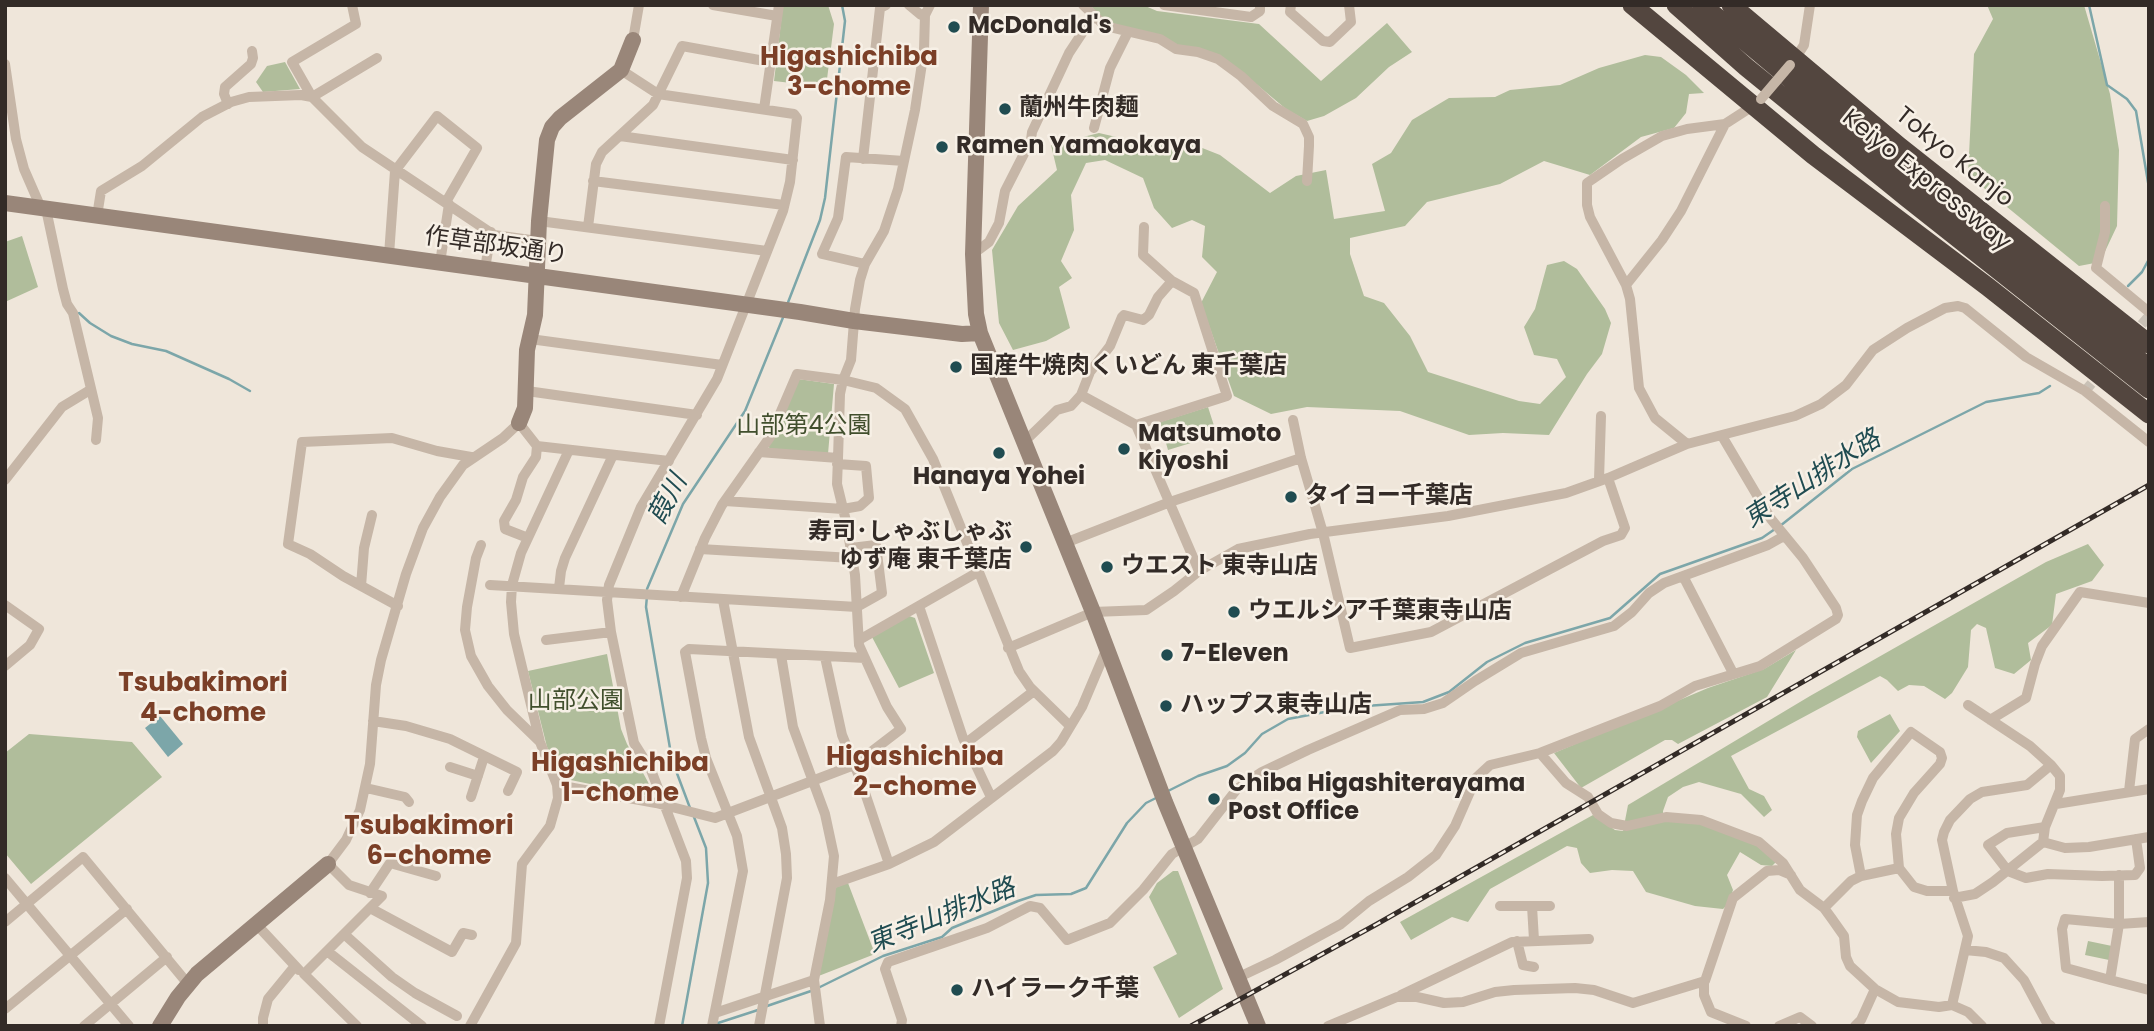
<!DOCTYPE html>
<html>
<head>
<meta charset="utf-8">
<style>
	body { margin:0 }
	#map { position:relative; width:2154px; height:1031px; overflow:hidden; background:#efe6da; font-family:Poppins,sans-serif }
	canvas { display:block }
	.frame { position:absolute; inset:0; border:7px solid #332b27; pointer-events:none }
</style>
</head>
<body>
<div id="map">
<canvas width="2154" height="1031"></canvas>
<div class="frame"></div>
</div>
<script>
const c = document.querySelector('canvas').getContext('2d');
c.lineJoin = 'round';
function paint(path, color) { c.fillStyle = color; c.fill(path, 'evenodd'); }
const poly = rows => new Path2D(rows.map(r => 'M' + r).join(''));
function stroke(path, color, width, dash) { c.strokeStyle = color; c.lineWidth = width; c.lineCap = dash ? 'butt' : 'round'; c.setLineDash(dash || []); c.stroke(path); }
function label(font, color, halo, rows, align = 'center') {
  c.font = font + ' Poppins,"Noto Sans JP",sans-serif'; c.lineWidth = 5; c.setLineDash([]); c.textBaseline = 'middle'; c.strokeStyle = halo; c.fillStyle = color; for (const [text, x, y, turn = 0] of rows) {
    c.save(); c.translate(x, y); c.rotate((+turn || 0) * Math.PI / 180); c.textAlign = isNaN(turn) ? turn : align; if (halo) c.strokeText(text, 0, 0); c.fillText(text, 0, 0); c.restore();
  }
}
paint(poly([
	[783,5,828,5,834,24,826,87,774,81],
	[1090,5,1143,5,1157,11,1259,24,1321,81,1387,23,1412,52,1389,67,1356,98,1324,116,1307,121,1286,109,1243,73,1181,48,1106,23],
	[1987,5,2084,5,2110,94,2119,150,2117,226,2100,262,2079,266,1968,175,1974,54,1993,19],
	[1645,55,1661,57,1686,75,1704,93,1689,94,1686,113,1674,128,1641,137,1590,175,1544,161,1500,184,1427,202,1405,226,1350,238,1350,254,1364,296,1384,303,1410,336,1428,372,1519,401,1540,404,1566,377,1557,359,1534,355,1524,327,1535,309,1547,265,1564,261,1577,269,1605,309,1611,323,1602,354,1587,374,1549,435,1503,433,1469,435,1400,411,1307,407,1271,414,1234,396,1201,303,1217,272,1202,257,1205,226,1192,220,1172,228,1154,208,1143,178,1105,160,1086,163,1071,195,1074,230,1061,261,1072,278,1059,287,1070,328,1046,341,1013,350,999,323,992,250,1018,206,1057,170,1051,145,1099,133,1151,145,1182,140,1220,155,1270,193,1296,176,1326,170,1334,219,1385,211,1372,164,1391,153,1412,120,1449,98,1495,97,1510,90,1560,85,1599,68],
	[285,62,300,89,263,92,256,82,267,66],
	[22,236,38,287,5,302,5,242],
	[798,379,834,384,828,454,770,449,767,444],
	[1208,407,1217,435,1168,450,1160,422],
	[2088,544,2104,565,2092,581,2056,594,2052,625,2028,643,2031,660,2014,674,1995,668,1986,628,1977,624,1971,630,1968,667,1952,693,1945,699,1924,686,1909,685,1898,691,1887,680,1880,676,1731,756,1749,789,1764,796,1772,810,1764,817,1741,794,1699,782,1683,787,1668,797,1663,811,1663,820,1701,824,1749,841,1772,855,1776,862,1772,866,1761,865,1740,852,1727,875,1733,890,1728,904,1723,909,1695,906,1646,892,1633,871,1612,870,1590,873,1581,863,1577,848,1567,846,1490,889,1468,922,1452,917,1411,940,1400,922,1593,815,1615,830,1623,831,1628,805,1810,696,2046,562],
	[909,616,915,618,934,673,899,688,872,637],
	[1796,650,1767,697,1678,744,1672,740,1665,740,1581,788,1554,753,1708,688,1764,669],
	[607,654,621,729,627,744,648,782,653,797,561,778,547,747,528,671],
	[1890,714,1900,731,1871,763,1857,737,1858,731],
	[29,734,132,742,162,777,31,884,5,853,5,753],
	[1173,871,1178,871,1223,989,1179,1018,1153,967,1177,954,1149,897,1157,883],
	[848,883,875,954,816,977,834,888],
	[2088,941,2112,946,2109,960,2085,955]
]), '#b0bd9b');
paint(poly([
	[160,716,183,744,168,757,145,728]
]), '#7ca6a9');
stroke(poly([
	[2089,5,2107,85,2127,99,2136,111,2149,188],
	[2128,286,2142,272,2149,259],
	[787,305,820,220,825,198,845,21,842,5],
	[79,313,90,323,111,336,132,344,166,351,229,379,250,391],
	[1780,526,1852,469,1986,402,2039,393,2050,386],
	[647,589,683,504,745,411,784,315],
	[647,596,646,607,672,760,690,808],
	[1168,791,1198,776,1227,766,1245,753,1262,734,1288,719,1351,707,1423,702,1449,692,1487,662,1525,643,1610,618,1660,574,1762,538,1775,529],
	[820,987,883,956,942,937,952,928,1018,901,1036,895,1071,894,1086,888,1127,823,1146,803,1156,798],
	[767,1006,811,991],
	[718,1023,758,1010],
	[682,1026,708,883,706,848,694,817]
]), '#7ca6a9', 2.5);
stroke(poly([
	[2132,336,2149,316],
	[2085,391,2115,356]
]), '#c9c1b6', 10, [10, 5]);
stroke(poly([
	[352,5,356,24,292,62,312,97,362,147,494,235,538,241],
	[713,5,777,16],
	[909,5,921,15,925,15],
	[1083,5,1105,26,1160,39,1176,49,1198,52,1218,59,1241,76,1273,106,1303,124,1309,137,1309,146,1307,181],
	[1164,5,1251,17,1260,11,1260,5],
	[1291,5,1290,12,1323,41,1330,42,1351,22,1349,5],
	[633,40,639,5],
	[1793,62,1804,45,1810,5],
	[5,64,16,139,24,169,41,208],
	[621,70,658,94,794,114,797,118,790,182,783,211,717,379,641,507,609,585,607,600,611,632,634,743,651,770,686,861,687,878,659,1026],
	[228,104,224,94,225,87,251,64,253,58,252,51],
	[764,109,779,5],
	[1094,128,1110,68,1128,32],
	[620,136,793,160],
	[863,159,880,8,886,5],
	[593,181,784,205],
	[2105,206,2105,232,2096,268,2149,312],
	[46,209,63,289,67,304,73,313,98,418,96,440],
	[97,216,101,191,142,166,202,117,231,102,249,97,301,95,312,97,377,58],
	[539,221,767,251],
	[588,227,596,164,602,152,653,105,682,46,770,62],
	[973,254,989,242,999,223,1005,191,1031,140,1032,132,1069,53,1094,15],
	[389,255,395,171,437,116,477,148,446,202],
	[440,263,449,204],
	[865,264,822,254,838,218,846,157,904,161],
	[485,269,491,232],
	[1626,285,1662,240,1681,211,1725,124],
	[530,339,722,365],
	[527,391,697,415],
	[1081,395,1090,372,1110,346,1122,317,1124,315,1143,320,1149,315,1158,297,1172,281],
	[1293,420,1301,458,1323,533,1350,648,1431,632,1603,541,1621,535,1625,528,1608,478],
	[1136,425,1227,396,1194,293,1172,281,1143,255,1144,227],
	[1024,442,1057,410,1071,406,1081,395,1136,425,1199,571],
	[1687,444,1655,418,1639,388,1630,299,1626,285,1590,217,1587,205,1587,183,1622,159,1662,136,1687,129,1725,124,1756,104],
	[537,446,669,461],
	[759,452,838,458],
	[5,480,62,407,90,390],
	[1599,480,1601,416],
	[725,501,843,509,860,506,869,498,866,466,837,464],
	[1065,543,1170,502,1301,458],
	[481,545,476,558,467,607,465,630,471,656,488,686,507,710,540,742],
	[700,549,852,558],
	[1683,576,1733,673],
	[490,585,857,607,882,593,876,545,851,548],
	[361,586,364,548,372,515],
	[559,588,561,571,565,558,613,455],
	[681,597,705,538,722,505,770,437,797,374,843,380,876,388,905,409,933,459,1019,671,1030,687,1070,726],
	[723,600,749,737,782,828,786,854,787,878,759,1026],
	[5,605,39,629,30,645,5,666],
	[398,606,343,576,310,554,288,544,302,442,392,438,437,451,471,457],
	[919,606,963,738,991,797],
	[546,640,611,632],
	[859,640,978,572],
	[1008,648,1093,612,1146,610,1174,591,1199,571,1238,549,1310,534,1448,516,1566,493,1608,478,1687,444,1795,416,1821,404,1846,385,1873,350,1907,328,1945,308,1958,306,1965,308,2026,357,2085,391,2149,442],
	[781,655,793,727,825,814,834,856,830,900,814,980,820,1026],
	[825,657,842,735,861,781,889,864],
	[1990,720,2026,698,2035,664,2042,646,2080,592,2149,603],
	[373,721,406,726,450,739,517,772,508,791],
	[966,743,1034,691],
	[1540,753,1566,783,1588,797,1598,814,1611,823,1627,826,1666,817,1701,820,1759,842,1783,863,1800,890,1824,908,1832,919,1844,936,1846,957,1850,966,1875,989,1898,1002,1939,1007,1952,1005,1968,1012,1982,1026],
	[450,767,478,776],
	[557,785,656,803,715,818,854,765,901,729,887,707,859,645,855,575,846,521,837,484,838,458,840,394,843,380,851,360,855,309,860,280,865,264,884,231,898,189,915,110,924,50,925,15,930,5],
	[366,788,405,797,409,802],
	[2129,791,2135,739,2149,729],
	[471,797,484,757],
	[2056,804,2149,789],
	[2045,827,2007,833,1988,845,2008,871,2026,878,2048,874,2102,876,2135,875,2140,868,2136,839],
	[2043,842,2065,848,2089,847,2149,837],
	[2119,875,2119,924,2149,922],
	[1861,876,1855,845,1857,815,1862,801,1873,778,1911,732,1940,752,1942,758,1940,764,1914,793,1899,818,1896,834,1899,868,1914,887,1927,891,1953,891,1968,936,1952,1005],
	[5,878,129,1026],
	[832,884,889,864,934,842,1053,751,1061,742,1082,707,1107,648],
	[1953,891,1942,840,1944,832,1950,820,1970,799,1982,792,2027,785,2051,765],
	[370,893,390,863,436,876],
	[1954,898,1975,894,1993,882,2043,842,2045,827,2060,790,2060,776,2051,765,2030,746,1968,705],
	[1500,906,1550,906],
	[1532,906,1534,940],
	[370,908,452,952,463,933,472,935],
	[1824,908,1851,881,1861,876,1899,868],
	[5,922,83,857,188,984],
	[257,925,299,970],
	[344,934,392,977,415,993,457,1016],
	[1517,941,1523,965,1534,967],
	[1965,950,1986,952,2004,958,2024,980,2047,1023,2051,1026],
	[327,951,422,1026],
	[1237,978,1275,960,1341,924,1369,901,1408,877,1436,855,1455,826,1476,778,1490,765,1540,753,1660,706,1695,686,1760,666,1836,619,1838,615,1836,608,1803,558,1771,519,1722,436],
	[2110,980,2119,924,2065,919,2062,929,2066,968,2110,980,2149,990],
	[1704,981,1704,995,1711,1012,1746,1026],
	[1401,995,1512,942,1589,939],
	[5,1009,127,909],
	[715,1013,814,980],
	[84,1026,167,957],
	[263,1026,263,1018,268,999,295,966],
	[357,1026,304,974,382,896,349,885,328,864,346,840,360,810,370,764,376,685,381,660,406,574,423,528,440,497,463,465,503,438,519,423,537,446,536,457,523,477,516,500,504,521,505,529,528,538],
	[470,1026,516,943,522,864,550,826,558,798,557,785,540,742,514,634,511,602,512,585,521,553,569,450],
	[712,1026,743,871,737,836,706,758,701,738,685,652,689,649,865,658],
	[901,1026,902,1020,885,969,888,962,987,928,1030,906,1040,908,1067,940,1110,923,1143,890,1172,854,1198,839,1237,789,1262,772,1308,750,1400,710,1424,709,1443,703,1475,681,1521,653,1614,626,1632,612,1649,593,1664,583,1768,545,1784,536],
	[1328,1026,1397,997,1417,997,1444,1003,1463,1002,1495,992,1514,990,1575,988,1594,990,1633,1003,1705,981,1733,898,1767,871,1779,870,1791,875],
	[1779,1026,1800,1017,1812,1026],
	[1855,1026,1861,1020,1875,989]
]), '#c6b6a7', 10);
stroke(poly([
	[981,5,973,254,976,314,980,333,1093,612,1165,802,1258,1026],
	[5,203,800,312,854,321,962,334,980,333],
	[519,423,525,408,527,350,535,315,539,221,547,140,552,127,560,118,621,70,633,40],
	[160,1026,178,997,197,974,328,864]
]), '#998679', 16);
stroke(poly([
	[1632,5,1813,155,1988,287,2149,414],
	[1676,5,1746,67,1907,198,2149,389],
	[1702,5,1919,186,2149,368],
	[1731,5,1900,147,2149,344]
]), '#53463f', 19);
const rail = poly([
	[1191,1026,1377,924,2149,485]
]);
stroke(rail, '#332b27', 5);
stroke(rail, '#f7f0e6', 2.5, [8]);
stroke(poly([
	[1761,99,1790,65]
]), '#c6b6a7', 10);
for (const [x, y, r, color] of [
	[954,27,7,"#204c51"],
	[1005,109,7,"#204c51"],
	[942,147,7,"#204c51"],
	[956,367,7,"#204c51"],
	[1124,449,7,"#204c51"],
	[999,453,7,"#204c51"],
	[1291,497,7,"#204c51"],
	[1026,547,7,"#204c51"],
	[1107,567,7,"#204c51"],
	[1234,612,7,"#204c51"],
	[1167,655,7,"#204c51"],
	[1166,706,7,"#204c51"],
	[1214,799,7,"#204c51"],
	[957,990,7,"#204c51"]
]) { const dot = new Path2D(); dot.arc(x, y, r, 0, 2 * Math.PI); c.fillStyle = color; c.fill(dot); stroke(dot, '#f7f0e6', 2.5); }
label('bold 24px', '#332b27', '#f7f0e6', [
	["McDonald's",968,27],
	["蘭州牛肉麺",1019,109],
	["Ramen Yamaokaya",956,147],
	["国産牛焼肉くいどん 東千葉店",970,367],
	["Matsumoto",1138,435],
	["Kiyoshi",1138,463],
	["Hanaya Yohei",999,478,"center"],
	["タイヨー千葉店",1305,497],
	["寿司･しゃぶしゃぶ",1012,533,"right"],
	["ゆず庵 東千葉店",1012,561,"right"],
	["ウエスト 東寺山店",1121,567],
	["ウエルシア千葉東寺山店",1248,612],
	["7-Eleven",1181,655],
	["ハップス東寺山店",1180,706],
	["Chiba Higashiterayama",1228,785],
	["Post Office",1228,813],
	["ハイラーク千葉",971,990]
], 'left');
label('24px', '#332b27', '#f7f0e6', [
	["Tokyo Kanjo",1954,158,39],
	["Keiyo Expressway",1926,181,39],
	["作草部坂通り",496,247,8]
]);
label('24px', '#414f2d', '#f7f0e6', [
	["山部第4公園",804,427],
	["山部公園",576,702]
]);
label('bold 26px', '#7b3f27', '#f7f0e6', [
	["Higashichiba",849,58],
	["3-chome",849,88],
	["Tsubakimori",203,684],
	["4-chome",203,714],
	["Higashichiba",915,758],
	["2-chome",915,788],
	["Higashichiba",620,764],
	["1-chome",620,794],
	["Tsubakimori",429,827],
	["6-chome",429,857]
]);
label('italic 26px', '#204c51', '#f7f0e6', [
	["東寺山排水路",1813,480,-33],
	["葭川",669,500,-62],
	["東寺山排水路",942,917,-22]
]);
</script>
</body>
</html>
